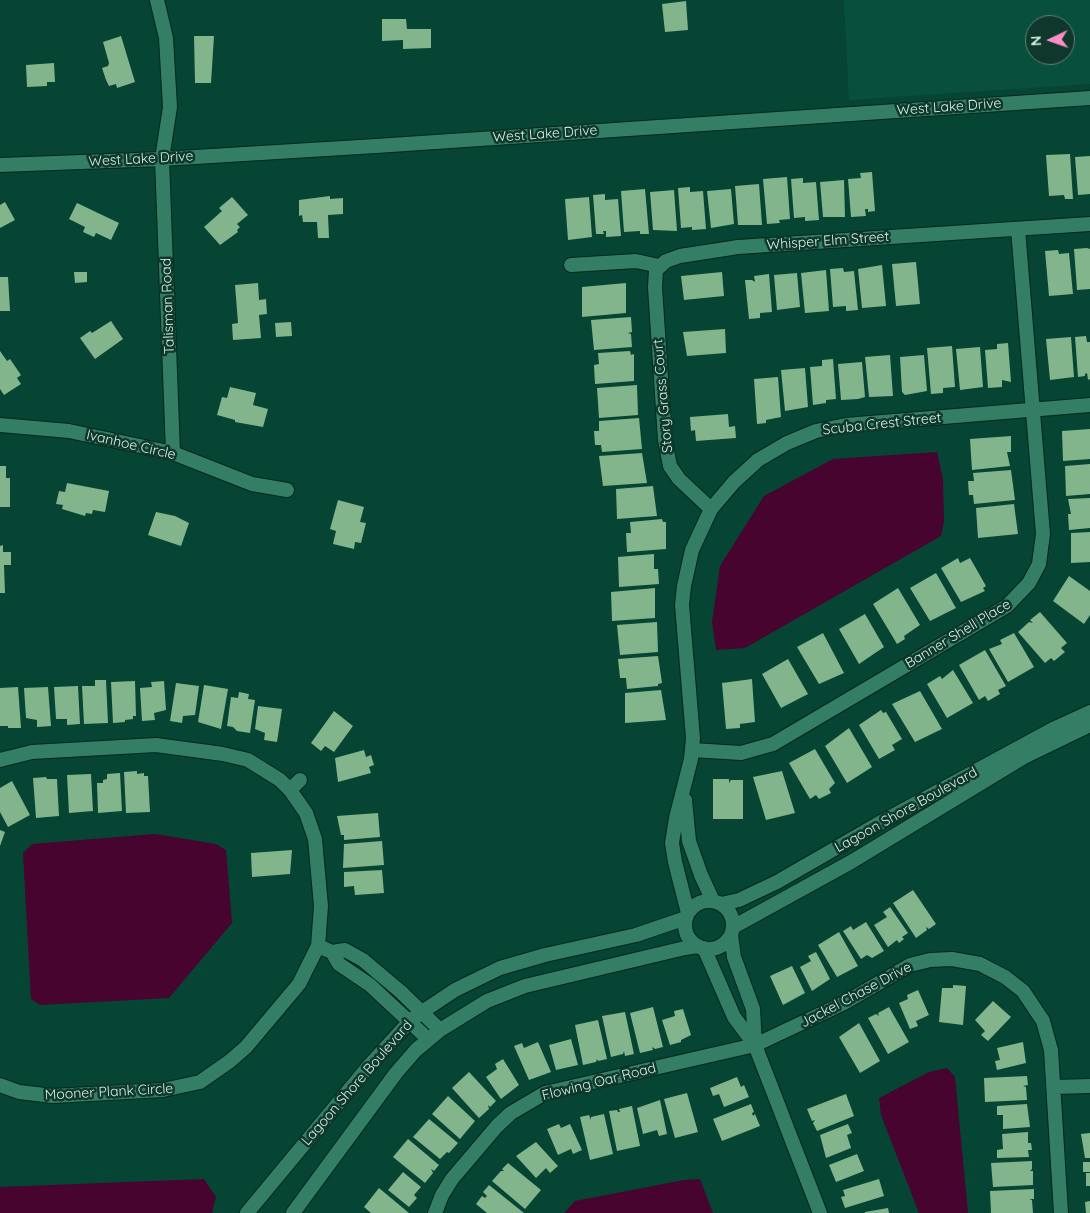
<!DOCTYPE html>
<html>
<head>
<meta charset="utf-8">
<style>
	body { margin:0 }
	#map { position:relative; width:1090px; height:1213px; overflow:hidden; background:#064433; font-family:Quicksand,sans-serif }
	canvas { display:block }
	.north { position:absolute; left:1025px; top:15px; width:50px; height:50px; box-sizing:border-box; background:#10372b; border:1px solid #5d8275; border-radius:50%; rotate:267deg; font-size:14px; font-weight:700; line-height:20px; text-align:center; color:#d0f3e5 }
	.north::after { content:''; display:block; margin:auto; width:18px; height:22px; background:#fb8fc6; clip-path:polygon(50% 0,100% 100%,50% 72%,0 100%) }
</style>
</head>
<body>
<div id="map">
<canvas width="1090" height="1213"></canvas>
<div class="north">N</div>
</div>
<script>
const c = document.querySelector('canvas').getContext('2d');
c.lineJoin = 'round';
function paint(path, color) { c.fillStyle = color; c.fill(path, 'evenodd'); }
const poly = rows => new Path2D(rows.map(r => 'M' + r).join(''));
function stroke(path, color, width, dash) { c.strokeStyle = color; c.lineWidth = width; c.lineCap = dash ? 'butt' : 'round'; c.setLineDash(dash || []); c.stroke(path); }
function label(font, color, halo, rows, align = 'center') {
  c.font = font + ' Quicksand,sans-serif'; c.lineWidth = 5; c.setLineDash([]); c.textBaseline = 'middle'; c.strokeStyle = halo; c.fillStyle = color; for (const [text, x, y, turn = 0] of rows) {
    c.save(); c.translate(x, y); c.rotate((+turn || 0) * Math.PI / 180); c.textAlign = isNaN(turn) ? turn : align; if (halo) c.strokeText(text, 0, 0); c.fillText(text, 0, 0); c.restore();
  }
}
paint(poly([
	[844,0,1090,0,1090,84,849,100],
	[1035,25,1065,25,1065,55,1035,55]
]), '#08503d');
paint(poly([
	[937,452,943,479,944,521,941,536,745,648,716,650,712,622,720,566,764,496,833,459],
	[155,834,216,844,226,850,232,923,169,998,40,1005,31,999,23,853,32,844],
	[947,1068,955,1077,968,1213,919,1213,881,1115,879,1098,929,1072],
	[204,1179,216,1197,212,1213,0,1213,0,1187],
	[700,1179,713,1213,564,1213,575,1201,684,1180]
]), '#47042e');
paint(poly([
	[686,1,688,30,665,32,662,4],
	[382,19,406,19,407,29,431,29,431,48,403,49,403,40,382,41],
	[121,36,135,82,117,88,116,84,109,86,106,80,102,68,108,66,109,63,103,42],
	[194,36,214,36,211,83,195,83],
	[54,63,55,82,47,82,47,86,27,87,26,65],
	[1070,154,1073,199,1065,199,1064,195,1049,196,1046,155],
	[1090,156,1090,194,1078,195,1075,157],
	[872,172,875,211,868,212,868,209,865,209,866,216,851,217,848,179,861,178,860,173],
	[787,177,790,219,779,220,780,223,767,224,763,179],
	[803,178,803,183,816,182,819,220,805,221,805,217,794,218,791,179],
	[844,180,845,217,823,217,820,182],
	[759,184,762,225,738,225,735,186],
	[690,187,690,192,703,191,706,229,692,230,692,227,681,228,678,188],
	[645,189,649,234,640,234,640,231,624,232,621,191],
	[731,189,734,224,711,228,707,191],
	[674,190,677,231,653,230,650,192],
	[605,194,605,200,618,199,621,236,606,237,606,231,603,231,604,234,596,234,593,195],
	[330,196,330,199,343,198,343,214,328,215,329,238,318,238,317,222,303,222,302,215,299,216,299,200],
	[232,197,248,215,237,224,240,227,237,230,238,232,220,245,204,227,222,211,219,208],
	[589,197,592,237,568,240,565,199],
	[5,202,15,220,0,228,0,205],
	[77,203,119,223,111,240,96,233,94,237,83,232,85,227,69,219],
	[1087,248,1090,249,1090,289,1077,290,1074,249],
	[1058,250,1059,254,1069,253,1073,294,1049,296,1045,251],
	[916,262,920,304,896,306,892,264],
	[882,265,886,306,862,308,858,269],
	[843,268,844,272,854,271,858,310,846,311,846,306,833,307,830,269],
	[826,270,829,311,805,313,801,273],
	[74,272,87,272,87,282,75,283],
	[722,272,724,296,684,300,681,276],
	[797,273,800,307,777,310,774,275],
	[769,274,772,312,760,313,760,318,749,319,745,280,752,280,755,282,754,276],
	[0,277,8,277,10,311,0,311],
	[258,283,259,300,266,299,267,314,259,315,261,338,233,340,232,324,238,323,235,285],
	[626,283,626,313,582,317,582,287],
	[631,317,632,332,628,333,631,334,632,347,594,350,591,320],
	[111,321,123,339,95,359,80,338,90,331,92,333],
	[291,322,292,336,276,337,275,323],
	[725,329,726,353,687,356,683,332],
	[1086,336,1087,342,1090,342,1090,379,1088,380,1087,373,1085,374,1085,376,1078,377,1075,337],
	[1071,337,1074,377,1050,380,1046,339],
	[1008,343,1011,382,1002,380,1002,387,988,388,985,350,997,349,997,344],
	[952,346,955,387,943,388,943,393,931,394,927,348],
	[980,347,983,387,960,390,956,349],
	[0,351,7,361,10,359,21,375,17,378,21,384,4,395,0,389],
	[630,351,631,355,634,354,634,381,595,384,594,365,599,364,598,353],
	[890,355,893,396,869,397,865,357],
	[924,355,927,391,905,395,902,392,900,357],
	[833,359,836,399,826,400,826,403,813,405,810,367,822,366,822,360],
	[862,362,865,397,858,399,841,400,838,364],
	[805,368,808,407,785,411,781,370],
	[778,377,781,417,766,420,766,423,757,424,754,379],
	[637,385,638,415,599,418,597,388],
	[230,387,256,393,253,405,268,409,263,427,235,422,235,420,217,415,222,397,227,398],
	[728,414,729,427,735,426,736,438,696,441,695,430,691,431,690,417],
	[639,418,642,449,602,452,601,445,595,445,594,431,599,431,599,421],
	[1090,429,1090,459,1063,461,1062,431],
	[1011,436,1011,452,1007,452,1010,466,972,470,970,439],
	[642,453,647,483,603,486,599,456],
	[1090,464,1090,494,1066,496,1065,466],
	[0,466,6,466,6,478,10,478,10,507,0,507],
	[1011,470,1015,500,974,504,973,495,969,495,968,481,974,481,973,473],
	[67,483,109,491,105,512,93,510,92,514,86,513,85,516,62,509,63,505,56,504,59,491,65,492],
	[653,486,657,516,617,519,616,489],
	[1090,498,1090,528,1069,530,1068,514,1071,514,1068,499],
	[338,500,364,507,360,522,366,523,361,543,355,542,354,549,333,544,336,531,330,529],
	[1014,504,1018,534,978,538,976,508],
	[156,512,175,516,189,523,181,546,148,535],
	[662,519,663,522,666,522,666,549,627,552,626,533,631,533,630,522],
	[1090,532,1090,562,1071,563,1071,533],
	[3,545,3,552,11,552,11,565,4,565,5,593,0,593,0,546],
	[654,554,654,569,658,569,659,584,619,587,618,557],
	[958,558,960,563,970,558,986,586,983,588,985,591,961,602,941,568],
	[936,573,956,608,930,621,910,588],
	[1069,576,1090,591,1090,615,1084,624,1053,601],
	[655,588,655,618,612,621,611,592],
	[898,588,920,625,904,636,905,639,897,644,873,604],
	[1040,612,1067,643,1061,648,1065,652,1054,661,1051,658,1045,663,1018,632,1029,622,1033,623,1030,620],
	[865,614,884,647,859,664,839,629],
	[657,622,658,652,620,655,617,625],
	[823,633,844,673,819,684,797,647],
	[1014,633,1034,667,1008,682,989,649,1002,644,1000,640],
	[985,650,1006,686,998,690,1000,694,988,701,985,696,979,700,959,665],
	[658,656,662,683,658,684,658,686,627,689,626,678,620,678,618,659],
	[788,659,808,694,781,708,762,674],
	[953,670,973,703,947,718,927,684,940,676,942,679],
	[752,679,755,722,740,724,740,728,726,729,722,683],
	[95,680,106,680,108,723,84,724,82,686,95,686],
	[135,681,136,716,133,716,133,719,125,720,125,722,113,723,111,682],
	[164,681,166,710,154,713,155,720,142,721,140,688,152,687,151,682],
	[176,683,199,686,195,715,183,716,182,723,170,721],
	[204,685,228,689,221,729,198,722],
	[78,686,80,724,67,725,67,719,56,719,54,687],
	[18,687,21,728,8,728,8,726,0,726,0,688],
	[48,687,51,726,37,727,37,720,26,718,24,688],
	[661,690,666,720,625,723,625,693],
	[920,691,942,729,915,742,892,704],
	[239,692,249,694,248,699,255,700,250,733,237,731,233,727,227,726,231,697,238,698],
	[258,706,282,709,277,742,264,740,265,733,255,729],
	[881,710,883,713,886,712,902,739,892,745,895,750,879,759,859,725],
	[334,711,353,726,334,752,325,746,321,751,311,743],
	[849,728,872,767,847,783,825,746],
	[815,749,835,783,829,789,831,793,819,799,816,795,810,799,789,763],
	[364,750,366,757,371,755,374,765,369,767,371,773,338,782,335,758],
	[137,771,137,774,144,773,144,776,148,776,150,812,126,813,124,772],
	[782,771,795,813,766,820,753,777],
	[120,773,122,811,98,813,97,783,103,783,103,780,107,779,107,774],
	[91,774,93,811,69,813,67,775],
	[46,777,47,779,57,779,59,816,36,818,33,778],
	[713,779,729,779,729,783,731,780,743,780,743,819,713,819],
	[12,781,30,815,8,827,0,812,0,788],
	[378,813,380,837,344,840,344,835,341,835,337,816],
	[0,830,5,832,0,846],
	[382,841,384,865,343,868,344,844],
	[292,850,290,874,252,877,251,853],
	[382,870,384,893,355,895,354,886,344,887,344,872],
	[913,890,936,924,929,929,926,927,927,930,916,938,893,903],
	[890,907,908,933,902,937,904,939,899,943,897,940,888,947,874,925,887,917,883,912],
	[866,922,884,951,872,958,867,955,861,959,843,931,851,926,853,930],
	[839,932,858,966,837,977,818,945],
	[816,952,830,979,812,991,800,967,811,961,808,956],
	[792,966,805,993,783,1005,770,976],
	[953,985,966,986,963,1025,939,1022,942,988,953,988],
	[918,990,929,1015,916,1021,918,1026,910,1029,899,1003,908,999,907,995],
	[993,1001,1011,1017,988,1041,981,1035,985,1031,975,1020],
	[653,1007,663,1047,655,1049,652,1047,653,1050,640,1053,630,1013],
	[889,1007,909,1042,888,1054,868,1018,876,1014,879,1016,878,1013],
	[683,1009,691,1035,681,1040,681,1042,670,1045,662,1020,675,1016,674,1011],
	[625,1012,634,1054,625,1056,624,1051,623,1054,611,1057,602,1016],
	[598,1020,607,1059,598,1061,597,1059,596,1062,583,1065,575,1025],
	[859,1023,880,1061,860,1073,839,1037],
	[571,1039,578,1065,556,1070,549,1045],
	[538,1042,551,1072,529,1080,514,1046,522,1043,524,1048],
	[1023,1042,1026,1063,997,1070,995,1061,1000,1060,997,1048],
	[503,1059,519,1085,501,1099,486,1077,497,1069,495,1064],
	[469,1072,496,1101,490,1107,488,1105,489,1109,479,1118,452,1088],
	[1027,1076,1028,1085,1023,1086,1026,1087,1027,1100,985,1102,984,1078],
	[737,1077,741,1087,744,1085,749,1097,724,1107,719,1094,713,1096,710,1088],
	[687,1093,698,1132,675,1138,664,1099],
	[846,1094,854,1116,817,1131,813,1123,815,1120,812,1121,807,1109],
	[448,1096,475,1121,460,1139,432,1114],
	[660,1100,667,1134,659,1136,657,1130,643,1134,637,1108],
	[751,1104,754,1112,752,1113,753,1116,755,1114,760,1126,722,1141,713,1119],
	[1027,1104,1030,1127,1003,1129,1003,1115,997,1115,997,1106],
	[632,1106,640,1146,617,1151,609,1111,617,1110,618,1112,620,1112,619,1109],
	[604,1114,613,1154,590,1160,580,1117,589,1115,591,1120,591,1117],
	[429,1119,458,1143,449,1153,447,1152,440,1159,413,1137],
	[559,1124,561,1128,570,1124,582,1150,573,1154,571,1149,558,1155,547,1129],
	[848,1124,852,1133,847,1135,851,1148,826,1158,820,1135],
	[1028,1132,1028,1143,1031,1143,1032,1150,1028,1150,1029,1157,997,1158,997,1150,1003,1149,1002,1134],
	[1090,1133,1090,1158,1085,1158,1081,1134],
	[408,1139,439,1165,434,1171,431,1169,433,1173,425,1183,393,1157],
	[536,1142,558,1166,550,1173,546,1168,536,1178,516,1156],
	[857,1154,864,1171,836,1182,829,1165],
	[1032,1161,1032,1169,1030,1171,1033,1171,1033,1185,993,1187,991,1163],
	[1083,1162,1090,1162,1090,1172,1083,1172],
	[508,1163,541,1190,525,1209,492,1181,501,1171,504,1171,502,1169],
	[403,1172,421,1187,414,1195,417,1198,409,1207,388,1190],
	[1086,1173,1090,1173,1090,1186,1086,1186],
	[879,1179,884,1196,845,1208,841,1197,845,1196,843,1190],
	[489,1185,524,1213,487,1213,476,1204,482,1196,485,1198,487,1196,483,1192],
	[379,1188,409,1213,371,1213,364,1207],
	[1034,1189,1034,1199,1029,1199,1032,1200,1033,1213,991,1213,990,1191],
	[1090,1201,1090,1213,1086,1213,1085,1202],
	[888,1208,889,1213,865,1213,865,1212]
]), '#82b58b');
const minor = poly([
	[157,0,166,38,170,107,162,159,173,453],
	[0,165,162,159,376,146,1090,98],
	[571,265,636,261,659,266],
	[0,425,69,431,173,453,252,484,287,490],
	[711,509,679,479,670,466,665,440,655,287,656,270,666,261,680,256,738,247,1090,224],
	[692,750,741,753,773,744,1007,606,1029,583,1039,564,1043,534,1018,229],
	[0,760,32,752,156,745,223,754,248,760,280,780,290,790,306,813,315,839,321,906,318,946,299,984,246,1047,230,1061,200,1082,163,1090,53,1096,19,1092,0,1085],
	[290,790,300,780],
	[685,800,689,841,701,875,713,901],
	'685 925a24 24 0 1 1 48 0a24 24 0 1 1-48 0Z',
	[721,904,739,900,777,882,876,825,1055,728,1090,712],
	[688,913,675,862,672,843,676,818,691,759,693,738,682,605,684,586,692,550,711,509,734,482,758,460,787,443,816,431,846,425,1090,405],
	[733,927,851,862,1024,757,1090,725],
	[731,935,734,957,753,1009,755,1045,820,1213],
	[318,946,332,952,339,964,370,985,428,1039],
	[704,948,734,1017,755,1045],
	[332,952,345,950,363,960,401,992,440,1030],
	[1054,1087,1090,1086],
	[247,1213,368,1067,411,1020,422,1012,455,990,500,968,545,955,636,935,686,918],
	[293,1213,396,1073,416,1050,440,1030,487,1001,525,986,685,948,698,946],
	[435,1213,442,1195,452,1179,497,1126,511,1113,545,1093,755,1045,844,1003,910,965,930,960,952,959,980,964,1005,977,1023,991,1043,1021,1051,1050,1061,1213]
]);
stroke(minor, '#00281c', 16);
stroke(minor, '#357e66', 14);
label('14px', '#d0f3e5', '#10372b', [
	["West Lake Drive",949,107,-4],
	["West Lake Drive",545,134,-4],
	["West Lake Drive",141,159,-3],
	["Whisper Elm Street",828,241,-4],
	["Talisman Road",168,306,-92],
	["Story Grass Court",663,396,-95],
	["Scuba Crest Street",882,424,-6],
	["Ivanhoe Circle",131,445,13],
	["Banner Shell Place",958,634,-31],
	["Lagoon Shore Boulevard",906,810,-29],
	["Jackel Chase Drive",856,995,-28],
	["Flowing Oar Road",599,1082,-14],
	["Lagoon Shore Boulevard",357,1083,-49],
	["Mooner Plank Circle",109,1092,-3]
]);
</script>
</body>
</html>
